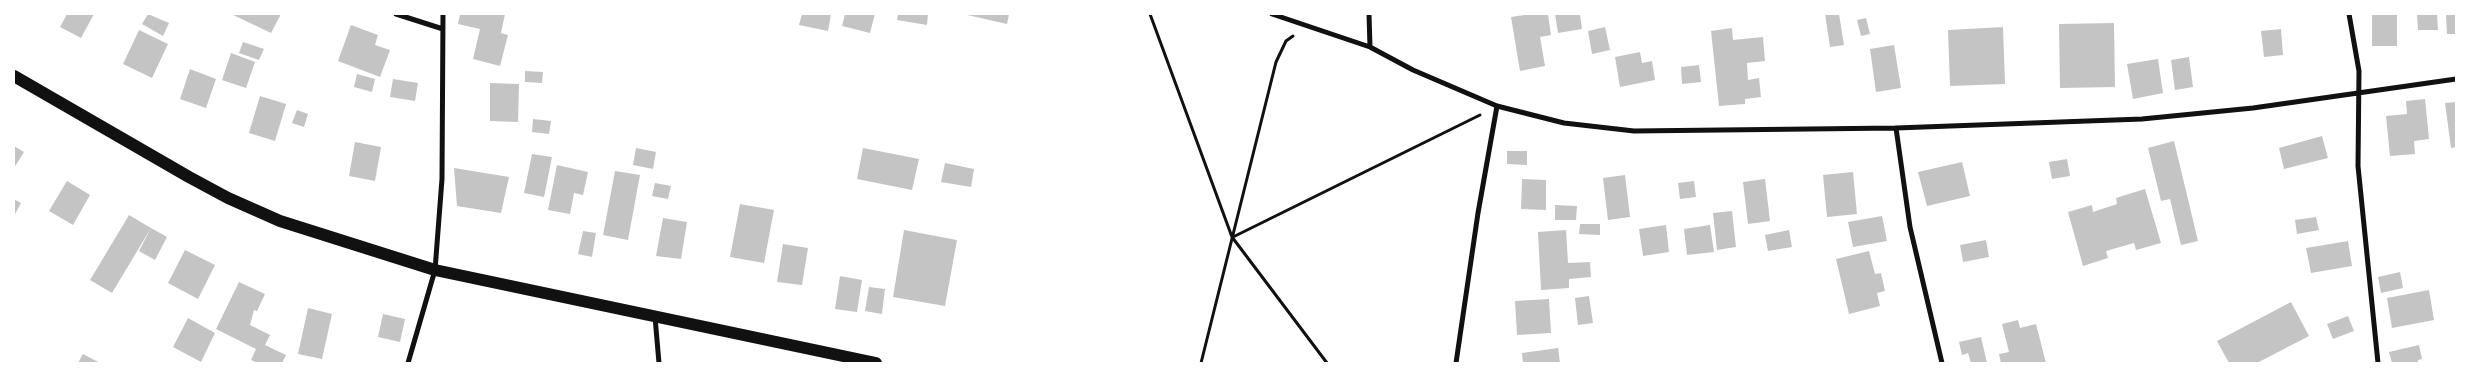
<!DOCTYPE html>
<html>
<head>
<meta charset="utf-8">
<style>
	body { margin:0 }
	#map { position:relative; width:2470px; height:377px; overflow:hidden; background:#fff; font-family:Manrope,sans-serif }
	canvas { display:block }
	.frame { position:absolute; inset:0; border:15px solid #fff; pointer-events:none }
</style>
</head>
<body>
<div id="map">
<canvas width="2470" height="377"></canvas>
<div class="frame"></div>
</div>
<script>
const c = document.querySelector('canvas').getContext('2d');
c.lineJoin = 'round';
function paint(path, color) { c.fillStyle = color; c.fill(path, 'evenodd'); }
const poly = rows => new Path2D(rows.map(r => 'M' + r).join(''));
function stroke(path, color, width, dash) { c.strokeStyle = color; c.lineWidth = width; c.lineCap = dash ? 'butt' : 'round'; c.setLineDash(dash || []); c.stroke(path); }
paint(poly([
	[67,14,94,14,81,38,60,27],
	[148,14,169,23,163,36,142,24],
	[231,14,281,14,271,33],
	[460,14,505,14,501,33,508,35,500,66,473,59,480,29,458,24],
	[802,14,831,14,828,31,799,25],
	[845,14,875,14,870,33,842,26],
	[898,14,928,14,927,25,897,20],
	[963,14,1009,14,1007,24],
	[1531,14,1548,14,1551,35,1540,37,1545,66,1520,71,1511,17],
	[1555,14,1580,14,1582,29,1558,33],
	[1825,14,1839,14,1844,45,1830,47],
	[2372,14,2397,14,2397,46,2372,46],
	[2417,14,2437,14,2438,30,2418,30],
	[2446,14,2456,14,2456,34,2447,34],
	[1866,18,1870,34,1861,36,1857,20],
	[2114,23,2115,87,2060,88,2059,24],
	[351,25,378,35,375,45,390,50,380,77,338,61],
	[1605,27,1610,50,1592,54,1588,31],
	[2003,27,2005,84,1950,86,1948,30],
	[1732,28,1733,40,1763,37,1765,61,1747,63,1748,80,1759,78,1761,97,1745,99,1745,104,1719,106,1711,31],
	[2281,29,2283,55,2264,57,2261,31],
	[139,30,168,44,152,78,123,64],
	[243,42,264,49,259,60,239,53],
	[1894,45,1901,88,1876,92,1870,49],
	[1640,52,1642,63,1652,61,1655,80,1620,87,1615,57],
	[231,53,255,62,246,88,222,80],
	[2189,57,2193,87,2175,90,2171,60],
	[2158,59,2163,93,2133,99,2127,64],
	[1699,65,1701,82,1682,84,1681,67],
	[190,69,216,79,206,108,180,99],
	[525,71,543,72,542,83,525,82],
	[357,74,375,79,372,92,354,87],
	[393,79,418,83,415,101,390,97],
	[490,83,519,84,518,122,490,121],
	[260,96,286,104,275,141,249,133],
	[2425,99,2429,139,2414,141,2415,154,2390,156,2386,116,2407,114,2406,101],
	[2456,102,2456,147,2451,148,2445,103],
	[297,110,308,114,304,127,292,123],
	[533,119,551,121,549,134,532,132],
	[2322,136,2328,158,2284,169,2279,148],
	[2174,141,2198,241,2181,245,2170,199,2161,201,2148,148],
	[355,142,381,147,375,181,349,176],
	[14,146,24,152,14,168],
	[636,148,656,152,653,169,633,165],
	[863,148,919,159,912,190,857,179],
	[1507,151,1527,151,1527,165,1507,164],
	[532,154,552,157,544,197,524,193],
	[2067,159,2070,176,2052,179,2049,162],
	[1962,162,1970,196,1927,206,1918,172],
	[945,163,974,169,971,187,941,182],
	[557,165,588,172,583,195,574,193,570,214,548,210],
	[454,168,509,177,501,213,457,206],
	[615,171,640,175,628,240,603,235],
	[1853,172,1857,214,1827,217,1823,175],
	[1625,175,1630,217,1608,220,1603,178],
	[1522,179,1546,180,1546,210,1521,209],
	[1765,179,1770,221,1748,224,1743,182],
	[67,181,90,195,73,225,49,211],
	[1694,181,1696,197,1680,199,1678,183],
	[655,183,671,186,668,199,652,196],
	[2145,189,2161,243,2136,250,2134,243,2106,251,2108,258,2083,266,2068,212,2092,205,2093,212,2117,204,2116,198],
	[14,199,21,203,14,216],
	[740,204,774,210,764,263,730,257],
	[1555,205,1577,206,1576,220,1555,220],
	[1732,211,1736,247,1717,250,1713,213],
	[129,215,151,228,112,293,90,280],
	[1882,216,1887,241,1853,247,1848,222],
	[2316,217,2319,230,2297,234,2295,220],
	[663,218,687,222,681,259,656,256],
	[1580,224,1600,224,1600,235,1579,234],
	[1666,225,1669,252,1643,256,1639,229],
	[1710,225,1714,252,1687,255,1684,229],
	[151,228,167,237,155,260,139,251],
	[904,230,957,240,945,306,893,297],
	[1566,230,1568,263,1590,262,1591,277,1569,279,1569,288,1541,290,1538,232],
	[1789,230,1792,247,1768,251,1765,235],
	[583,231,596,233,592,257,578,254],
	[1986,240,1989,257,1963,262,1960,245],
	[2348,241,2352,266,2311,273,2306,248],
	[783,244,808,248,802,285,777,282],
	[185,250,215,265,198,299,168,283],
	[1869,251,1875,274,1881,273,1885,291,1877,293,1880,306,1849,314,1836,259],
	[2400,272,2403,288,2381,293,2378,277],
	[840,276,862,280,857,312,835,309],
	[239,282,265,294,257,311,254,310,250,325,270,335,265,345,286,355,282,363,258,363,251,360,256,349,216,329],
	[869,287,885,289,882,314,865,311],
	[2429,290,2434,320,2392,328,2387,298],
	[1589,296,1593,323,1578,325,1575,298],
	[1549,299,1551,333,1517,335,1515,301],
	[2291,302,2309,336,2257,363,2229,363,2217,341],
	[308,308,332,314,322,359,298,354],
	[383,314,405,319,400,342,378,337],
	[2348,316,2354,331,2333,339,2327,324],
	[188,318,215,333,201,362,173,347],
	[2018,320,2020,328,2036,324,2046,363,2001,363,1999,354,2009,352,2002,324],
	[1981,337,1987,363,1971,363,1968,353,1962,355,1959,342],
	[2419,345,2422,359,2418,360,2418,363,2392,363,2389,352],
	[1558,348,1560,363,1523,363,1522,353],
	[83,354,100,363,78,363]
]), '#c4c4c4');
stroke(poly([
	[1150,14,1232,237,1327,363],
	[1233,237,1480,115],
	[1201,363,1276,62,1286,41,1293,36]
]), '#111', 3);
stroke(poly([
	[396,14,443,29],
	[1272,14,1370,47,1413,70,1497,106,1564,123,1634,131,1896,128,2142,119,2253,108,2456,79],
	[1369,14,1370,47],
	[2349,14,2359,71,2358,166,2378,363],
	[1896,128,1910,227,1942,363],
	[655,317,659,363],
	[408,363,435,270,442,179,443,14],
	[1456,363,1478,213,1497,106]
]), '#111', 5);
stroke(poly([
	[14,76,189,177,228,198,280,221,435,270,876,363]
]), '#111', 12);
</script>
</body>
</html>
